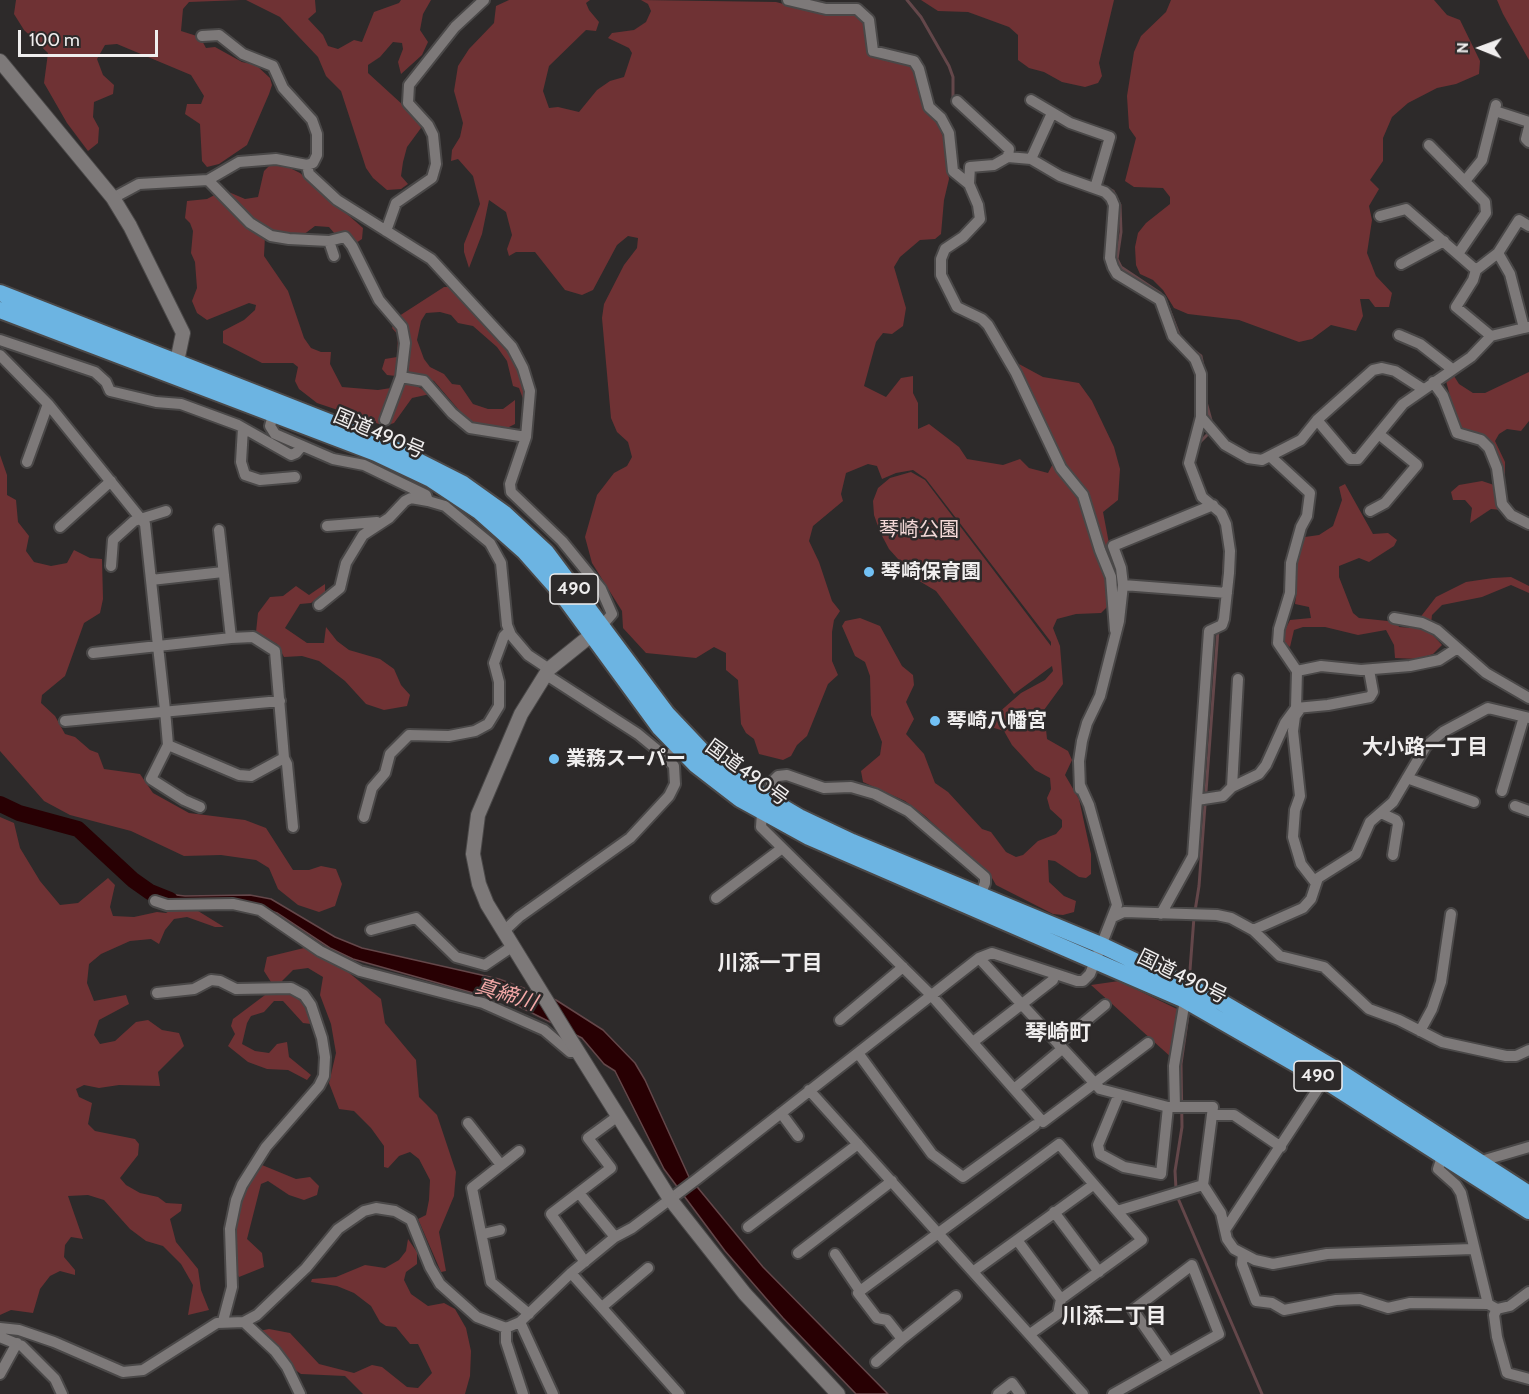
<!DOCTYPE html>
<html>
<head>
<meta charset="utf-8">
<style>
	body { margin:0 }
	#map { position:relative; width:1529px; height:1394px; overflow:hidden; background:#2d2a2a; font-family:Cabin,sans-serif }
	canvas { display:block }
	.north { position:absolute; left:1451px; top:18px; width:60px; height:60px; -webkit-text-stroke:4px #2d2a2a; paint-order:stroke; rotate:271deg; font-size:16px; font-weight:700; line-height:24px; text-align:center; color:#f0eeee }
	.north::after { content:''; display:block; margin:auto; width:21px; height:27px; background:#f0eeee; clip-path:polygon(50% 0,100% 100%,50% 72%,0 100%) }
	.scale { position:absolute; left:18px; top:30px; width:140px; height:27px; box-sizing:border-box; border:3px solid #f0eeee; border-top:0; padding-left:8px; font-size:18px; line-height:21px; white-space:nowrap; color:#f0eeee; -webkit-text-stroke:4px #2d2a2a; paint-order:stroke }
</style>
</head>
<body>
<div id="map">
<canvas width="1529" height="1394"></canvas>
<div class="north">N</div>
<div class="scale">100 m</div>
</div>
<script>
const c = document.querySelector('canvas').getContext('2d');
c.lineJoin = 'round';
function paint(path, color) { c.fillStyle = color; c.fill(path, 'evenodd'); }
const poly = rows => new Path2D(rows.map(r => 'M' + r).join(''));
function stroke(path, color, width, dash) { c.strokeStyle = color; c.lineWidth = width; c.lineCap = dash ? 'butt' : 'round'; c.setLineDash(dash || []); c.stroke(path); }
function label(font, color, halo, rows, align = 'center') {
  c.font = font + ' Cabin,"Noto Sans JP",sans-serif'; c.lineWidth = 5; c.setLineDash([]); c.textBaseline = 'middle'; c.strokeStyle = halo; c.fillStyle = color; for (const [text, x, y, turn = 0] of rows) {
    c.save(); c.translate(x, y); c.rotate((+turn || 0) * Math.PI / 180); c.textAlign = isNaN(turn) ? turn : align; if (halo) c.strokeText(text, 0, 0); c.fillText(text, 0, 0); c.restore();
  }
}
paint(poly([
	[16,0,241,0,189,2,183,9,181,31,200,37,206,48,215,47,242,62,256,65,270,78,272,85,269,94,247,145,219,164,207,167,202,161,200,124,185,114,187,104,201,104,204,96,191,75,117,44,105,45,97,59,103,75,114,85,113,94,94,102,93,117,99,128,98,143,88,151,67,123,44,83,48,53,24,30,14,14],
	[246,0,315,0,316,12,308,19,323,35,328,46,338,49,354,40,362,42,374,12,399,3,401,0,431,0,423,14,420,30,428,42,422,55,401,74,398,62,403,49,402,43,393,42,380,57,368,65,368,73,415,116,421,128,407,147,403,162,401,176,408,184,401,189,387,190,373,178,366,168,341,91,326,76,318,57,280,17],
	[509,0,590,0,586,3,589,10,599,22,596,31,586,30,549,66,543,91,549,108,558,107,579,112,597,90,610,81,624,77,632,53,629,48,608,38,612,33,634,30,646,22,651,11,648,4,641,0,776,2,803,9,860,16,867,26,870,54,907,62,916,72,944,139,949,179,944,200,941,234,935,239,920,240,900,257,894,267,906,308,903,326,892,334,883,333,876,342,864,386,886,397,901,378,913,376,913,393,918,403,918,429,929,424,959,447,967,459,1003,465,1020,459,1029,468,1048,473,1058,454,1019,364,1043,377,1079,383,1092,401,1114,447,1120,469,1118,500,1103,512,1111,554,1106,572,1109,586,1107,607,1101,613,1076,614,1057,619,1053,628,1060,646,1063,684,1044,710,1047,739,1068,751,1072,760,1065,775,1079,799,1091,854,1091,874,1086,878,1079,877,1055,861,1048,860,1049,882,1064,896,1076,901,1074,912,1063,915,1053,914,996,885,992,878,925,816,905,801,863,782,861,771,880,755,882,742,871,715,870,676,865,662,855,656,842,626,845,621,860,618,880,626,902,666,913,675,914,685,906,702,914,719,906,734,924,754,935,783,948,792,982,829,991,832,1006,852,1016,857,1023,855,1038,841,1056,834,1062,827,1062,820,1050,809,1047,798,1051,789,1050,778,1035,770,1012,745,1004,731,991,727,989,721,1021,693,1045,680,1053,671,1052,666,1014,694,936,591,916,579,889,549,880,532,874,515,873,501,878,488,890,478,911,472,925,480,1051,646,1051,642,926,479,913,470,896,473,882,479,877,466,868,464,846,473,841,494,843,501,813,526,809,541,819,562,832,601,840,611,834,620,832,632,832,661,838,675,828,684,807,736,797,745,791,756,783,760,759,754,754,739,746,733,741,724,738,680,726,670,726,653,714,647,696,658,646,653,623,628,622,611,592,563,585,537,597,495,614,473,627,466,632,457,628,442,617,432,611,418,602,318,604,304,624,265,637,248,638,238,628,236,617,245,593,290,582,295,565,290,535,252,516,252,509,256,507,249,512,235,506,212,489,200,482,234,469,268,464,252,464,244,480,204,473,176,458,159,451,161,452,150,460,137,463,123,454,91,458,66,469,49,494,23,496,6],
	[921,0,1114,0,1099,63,1102,76,1098,83,1085,87,1062,82,1044,72,1029,68,1018,60,1018,35,1009,27,968,12,938,11],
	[1171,0,1434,0,1447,15,1460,20,1480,61,1479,74,1456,84,1437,88,1408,103,1392,117,1383,138,1383,161,1370,180,1379,189,1369,206,1372,220,1367,253,1376,276,1392,293,1389,307,1375,307,1369,299,1360,299,1363,316,1356,331,1331,325,1312,339,1299,342,1239,320,1188,314,1174,308,1163,290,1153,280,1140,274,1136,265,1135,247,1138,233,1146,223,1170,204,1170,197,1163,188,1134,187,1125,181,1136,138,1129,128,1127,96,1134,52,1141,36,1166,12],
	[1497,0,1529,0,1529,60,1503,14],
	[270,165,288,167,300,173,363,228,362,239,356,243,342,242,329,227,315,226,303,235,270,230,265,236,264,256,288,291,304,338,311,348,321,352,331,352,330,364,342,387,378,390,391,388,396,376,387,375,382,369,385,359,397,357,398,335,392,328,396,318,444,287,452,287,512,353,520,370,525,404,519,388,513,386,507,361,497,347,473,326,458,323,451,315,440,312,426,313,421,321,417,340,424,359,430,367,444,374,452,384,460,385,473,404,488,409,503,409,515,400,515,424,503,430,470,423,434,381,419,375,412,383,430,394,412,398,394,423,385,426,317,403,299,389,295,381,298,367,293,363,262,363,223,343,223,331,244,320,255,310,256,305,249,303,207,320,197,313,192,301,197,288,195,262,191,253,193,231,190,223,185,218,187,201,207,199,224,190,245,199,258,197,264,171],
	[1529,372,1529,421,1521,431,1507,429,1499,434,1495,441,1505,462,1505,492,1509,504,1502,510,1491,509,1470,523,1472,508,1465,500,1453,500,1451,492,1459,485,1482,481,1494,485,1500,476,1497,453,1490,443,1464,430,1457,422,1446,381,1454,376,1459,384,1473,393,1485,393],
	[0,455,7,475,7,495,16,500,18,522,29,536,26,551,34,562,51,566,67,563,74,550,90,558,102,559,103,599,100,613,84,623,65,676,42,695,41,703,55,716,65,734,75,737,90,750,98,753,104,769,140,774,153,793,189,813,245,820,266,828,293,870,309,870,321,866,336,869,342,884,335,906,319,912,298,905,278,889,269,868,256,860,221,855,184,856,131,831,70,815,44,801,0,751],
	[1345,484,1373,534,1388,533,1397,540,1394,546,1369,562,1359,558,1339,566,1339,577,1353,613,1359,618,1397,622,1399,627,1412,628,1436,597,1466,582,1493,578,1511,577,1529,586,1529,593,1511,585,1482,597,1442,605,1432,615,1431,624,1432,634,1442,645,1433,654,1418,659,1395,658,1394,645,1386,630,1358,635,1325,627,1303,627,1294,630,1290,647,1284,642,1284,632,1290,620,1311,618,1309,607,1295,604,1297,589,1294,568,1299,551,1305,537,1319,535,1333,526,1342,500,1339,487],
	[325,584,325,592,311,603,300,604,285,628,307,643,324,643,326,627,337,641,349,650,380,659,394,669,401,685,410,695,407,706,384,710,366,704,345,681,319,661,302,656,284,657,277,644,256,632,258,613,270,597,283,596,296,586,309,595],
	[0,817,14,823,20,848,40,881,60,905,78,903,108,878,115,885,110,907,113,916,134,917,157,912,166,913,177,906,190,906,224,927,215,927,187,917,174,919,165,930,159,944,151,939,130,941,101,954,89,964,87,983,94,1001,126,995,129,1004,99,1020,94,1035,100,1044,115,1041,136,1022,148,1020,162,1030,179,1033,184,1046,158,1072,160,1086,119,1085,99,1088,84,1085,76,1089,79,1097,92,1103,88,1124,95,1131,135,1139,139,1144,138,1155,120,1178,126,1185,140,1193,158,1197,166,1203,182,1204,181,1211,170,1219,176,1242,198,1269,201,1290,209,1310,188,1315,193,1285,181,1264,163,1246,146,1241,130,1229,104,1200,88,1195,68,1196,83,1239,71,1237,65,1245,64,1257,75,1270,75,1275,60,1271,50,1276,40,1289,33,1313,11,1310,0,1315],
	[304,948,342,967,381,999,385,1023,416,1060,419,1097,437,1115,456,1172,454,1196,439,1232,446,1271,441,1272,418,1219,426,1215,429,1200,430,1180,419,1159,410,1152,399,1156,388,1168,384,1167,384,1146,371,1128,354,1111,339,1109,329,1083,336,1053,331,1024,320,995,323,977,308,968,293,970,282,981,305,1005,311,1024,303,1023,283,1001,274,1001,264,1012,251,1016,247,1023,242,1044,255,1051,269,1053,277,1044,287,1042,289,1057,311,1075,307,1080,288,1070,267,1069,248,1062,228,1046,235,1034,231,1026,233,1019,269,992,271,982,264,971,267,957],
	[1119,981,1179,1010,1172,1058,1091,985],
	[262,1165,296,1179,310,1177,319,1186,317,1195,304,1200,289,1195,268,1181,261,1184,247,1239,262,1253,264,1267,239,1277,236,1272,234,1249,236,1222,243,1196,253,1174],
	[408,1239,417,1252,417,1264,406,1272,404,1280,411,1294,428,1306,444,1303,455,1309,466,1328,471,1351,470,1376,465,1394,363,1394,345,1376,301,1374,291,1367,275,1343,259,1331,269,1329,290,1333,319,1364,354,1373,372,1365,382,1367,407,1387,418,1388,432,1373,418,1344,410,1344,396,1327,386,1326,380,1322,371,1306,354,1293,337,1286,311,1282,312,1279,336,1277,365,1265,385,1268,399,1260,406,1251]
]), '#6f3234');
const water = poly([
	[150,892,185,896,250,895,271,899,335,937,362,948,499,979,556,1000,603,1030,635,1063,645,1080,689,1177,763,1267,888,1394,856,1394,783,1318,725,1251,664,1169,615,1071,604,1064,582,1038,516,1005,353,959,330,948,277,913,261,907,158,900,150,892]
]);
paint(water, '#280003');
stroke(water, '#64474a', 1.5);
stroke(poly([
	[907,0,921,17,949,66,953,77,953,99],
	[1107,188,1113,191,1120,205,1121,232,1117,259,1121,267,1160,293,1166,301,1180,337],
	[1193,350,1201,356,1206,381],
	[1206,402,1212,424],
	[1199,443,1211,431],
	[1184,463,1189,451],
	[1223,582,1225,550],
	[1195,911,1199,886,1218,630],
	[1190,970,1194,917],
	[1176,1189,1175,1171,1182,1127,1181,1064,1188,1015],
	[1177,1196,1262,1394]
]), '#64474a', 3);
stroke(poly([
	[0,804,19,813,78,829,133,880,150,892,170,900]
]), '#280003', 16);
const minor = poly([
	[788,0,826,9,857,9,869,20,873,51,914,61,919,69,929,107,941,118,949,133,953,171,969,184],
	[1031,100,1070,123,1110,137,1095,188],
	[957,101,1009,149,1008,157],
	[1495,111,1529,122],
	[1529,127,1526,139,1529,142],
	[1429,145,1485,202,1486,213,1458,254],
	[1031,159,1052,113],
	[307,165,309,174,337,200,431,259,512,347,523,368,530,391,526,437,510,484,511,492,562,541,601,589,612,614,598,630],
	[208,180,250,223,271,236,289,239,329,241,334,256],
	[1465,181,1482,160,1496,105],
	[113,198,139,184,208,180,239,162,276,159,307,165,313,163,317,155,317,134,312,120,283,88,273,66,243,54,219,35,202,36],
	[1380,216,1406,209,1476,270],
	[386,231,396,203,432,178,436,164,433,135,428,125,408,103,409,85,455,27,484,0],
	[329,241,345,237,352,246,379,300,402,327,405,343,401,377,385,420],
	[1498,253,1510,274,1524,328,1529,327],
	[1401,264,1444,241],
	[1399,335,1420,344,1452,369],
	[1491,336,1456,307,1473,280,1476,270,1498,253,1519,220,1529,226],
	[0,340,95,372,106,382,110,391,156,402,181,404,238,425,291,455,296,453,301,447],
	[0,355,48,404,145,524,158,646,165,710,168,745,239,775,251,776,284,758,275,651,253,637,231,638,158,646,93,653],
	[401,377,424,381,452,413,470,428,526,437],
	[1433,382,1443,396,1457,433,1481,440,1489,448,1497,468,1502,504,1511,515,1529,524],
	[273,415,270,426,275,434,333,459,364,465,426,495,428,501],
	[1201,417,1225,445,1248,458,1262,460,1301,440,1317,420,1373,370,1382,368,1395,371,1423,389],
	[1317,420,1350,459,1358,459,1403,404,1471,357,1491,336,1524,328],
	[243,428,241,462,245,475,260,480,295,477],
	[1271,457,1310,493,1307,516,1301,527,1291,563,1290,593,1279,629,1278,643,1297,671],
	[27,462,48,404],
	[1370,511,1385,503,1417,465,1380,435],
	[327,526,377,522],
	[60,527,111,481],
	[219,530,231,638],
	[111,566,113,540,134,521,166,511],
	[151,580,223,572],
	[1123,585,1227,593],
	[319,605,340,588,346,563,363,535,389,518,405,501,411,498,428,501,445,506,490,543,501,563,507,625,511,635,528,655,549,669],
	[1394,618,1422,623,1437,630,1486,673,1529,698],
	[1115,630,1111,577,1100,550,1083,495,1061,468,1016,373,988,325,982,319,957,307,941,275,941,259,945,249,963,237,980,219,978,205,969,184,970,167,994,165,1008,157,1031,159,1060,176,1105,192,1111,198,1114,205,1110,258,1113,267,1117,274,1160,300,1173,336,1195,359,1201,374,1201,417,1189,463,1202,497,1221,513,1226,524,1230,551,1229,573,1224,619,1222,625,1209,631,1193,856,1161,914],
	[545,674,638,734,667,758,670,754],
	[1296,708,1297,671,1321,666,1361,670,1410,666,1439,660,1456,649],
	[1300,709,1295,716,1293,731,1300,796,1295,810,1293,837,1301,864,1315,882],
	[65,721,280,701],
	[168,745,151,779,184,800,200,807],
	[284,758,287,764,293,827],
	[1407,778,1474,802],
	[1232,787,1238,679],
	[1080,789,1079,761,1082,741,1087,723,1100,696,1119,621,1123,585,1121,568,1113,546,1213,505],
	[1502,791,1524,717],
	[1197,800,1223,796,1232,787,1259,774,1266,765,1285,723,1296,708,1328,705,1370,697,1373,692,1369,670],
	[1515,806,1529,811],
	[1381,813,1396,820,1398,824,1393,855],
	[364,817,372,788,385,773,390,754,409,735,449,736,475,731,488,724,499,706,499,682,494,663,504,636,509,631],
	[980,895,985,883,985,877,908,811,875,794,851,787,824,788,787,775,778,776,772,782,762,813,761,827,931,995,1043,1122,1148,1043],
	[716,898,781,849],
	[155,901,167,905,233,904,260,910,320,951,360,971,483,1003,544,1030,570,1052,578,1052],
	[1113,917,1124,912,1217,915,1231,918,1253,930,1280,956,1324,967,1369,1009,1399,1020,1442,1042,1506,1056,1516,1056,1529,1050],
	[371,930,416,918,456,957,485,965,513,946],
	[1253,930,1303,908,1311,899,1318,878,1356,854,1370,822,1393,802,1426,746,1443,732,1488,708,1529,718],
	[504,931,519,917,630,838,669,796,675,784,674,766,667,758],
	[979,958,1100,1089,1168,1107,1213,1107,1203,1185,1221,1213,1227,1239,1234,1249,1255,1260,1273,1264,1327,1254,1473,1249],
	[157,993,194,989,211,980,220,981,236,989,291,988,304,995,311,1005,322,1038,325,1057,324,1076,319,1086,266,1147,242,1185,236,1200,230,1229,232,1287,223,1321],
	[840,1020,903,967],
	[1420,1031,1432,1009,1441,982,1451,914],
	[973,1042,1053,980],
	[1058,1044,1105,1005],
	[858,1053,932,1154,963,1177,1035,1125],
	[1014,1089,1062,1049],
	[809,1090,1083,1394],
	[1119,1094,1098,1145,1100,1154,1124,1167,1161,1174,1168,1107],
	[1175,1107,1174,1066,1185,1000],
	[781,1113,798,1136],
	[1213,1115,1234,1115,1281,1147],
	[468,1123,501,1165],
	[519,1151,472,1188,491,1282,529,1314],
	[1444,1151,1438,1169,1456,1185,1461,1193,1488,1304,1497,1309,1494,1315,1497,1337,1507,1373,1529,1379],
	[1478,1162,1529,1147],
	[579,1193,615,1237],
	[1117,1211,1203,1185],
	[1054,1212,1099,1272],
	[748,1227,858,1144],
	[1225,1230,1327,1075],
	[483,1234,500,1230],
	[1017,1240,1061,1299],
	[798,1253,892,1181],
	[835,1254,860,1291,858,1293,877,1318,887,1320,902,1339,956,1296],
	[1243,1254,1242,1264,1256,1301,1272,1303,1284,1310,1336,1300,1360,1299,1388,1308,1410,1303,1488,1304],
	[585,1262,551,1214,611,1168,588,1138,618,1116],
	[974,1271,1093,1185],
	[571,1273,679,1394],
	[860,1291,1059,1144,1142,1240,1061,1299,1058,1314,1030,1334],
	[602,1307,648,1268],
	[1497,1309,1510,1306,1529,1292],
	[244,1322,275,1351,287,1367,300,1394],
	[520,1322,553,1394],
	[0,1328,19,1330,54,1342,123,1372,143,1370,217,1323,244,1322,257,1315,306,1268,338,1229,364,1211,376,1208,395,1211,411,1220,430,1267,440,1284,477,1317,506,1328,520,1322,571,1273,615,1237,632,1228,697,1179,979,958,992,953,1077,981,1083,981,1090,974,1117,905,1089,805,1080,785],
	[506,1328,506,1342,523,1394],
	[0,1337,22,1346,55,1379,62,1394],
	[876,1362,902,1339],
	[0,1374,17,1343],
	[998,1394,1012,1383,1020,1394],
	[1113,1394,1219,1334,1192,1265,1133,1310,1169,1362]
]);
const tertiary = poly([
	[0,61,113,198,130,226,183,333,175,371],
	[590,636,549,669,521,714,478,815,473,854,479,884,487,904,570,1039,670,1199,745,1294,838,1394]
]);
const trunk = poly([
	[0,293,380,442,463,484,505,514,546,552,667,714,703,752,743,784,799,817,852,842,1103,946,1221,1002,1332,1067,1529,1194],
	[0,310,376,453,431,479,479,511,524,551,562,594,660,728,696,765,740,799,809,837,1185,1000,1324,1080,1529,1211]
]);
stroke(minor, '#4a4848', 14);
stroke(tertiary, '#4a4848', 16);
stroke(trunk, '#4a4848', 20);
stroke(minor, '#7d7979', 10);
stroke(tertiary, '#7d7979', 14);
stroke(trunk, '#6cb4e2', 16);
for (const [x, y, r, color] of [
	[869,572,6,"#72c1f5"],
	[935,721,6,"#72c1f5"],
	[554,759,6,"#72c1f5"]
]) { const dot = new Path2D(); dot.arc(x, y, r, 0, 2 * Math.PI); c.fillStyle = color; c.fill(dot); stroke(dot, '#2d2a2a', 2); }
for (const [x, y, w] of [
	[574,589,48],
	[1318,1076,48]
]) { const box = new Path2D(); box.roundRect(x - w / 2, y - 15, w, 30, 4.5); c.fillStyle = '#2d2a2a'; c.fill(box); stroke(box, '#f0eeee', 1.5); }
label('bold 18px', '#f0eeee', null, [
	["490",574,589],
	["490",1318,1076]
]);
label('20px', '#f0eeee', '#2d2a2a', [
	["国道490号",379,434,23],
	["国道490号",747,773,36],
	["国道490号",1182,977,26]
]);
label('20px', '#f3d8d7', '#2d2a2a', [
	["琴崎公園",919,530]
]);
label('bold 20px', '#f0eeee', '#2d2a2a', [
	["琴崎保育園",881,572],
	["琴崎八幡宮",947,721],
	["業務スーパー",566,759]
], 'left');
label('bold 21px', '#f0eeee', '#2d2a2a', [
	["大小路一丁目",1425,748],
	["川添一丁目",770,964],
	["川添二丁目",1114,1317]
]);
label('italic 21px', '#f5a9a8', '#2d2a2a', [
	["真締川",506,995,17]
]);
label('bold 22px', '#f0eeee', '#2d2a2a', [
	["琴崎町",1058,1034]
]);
</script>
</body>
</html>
